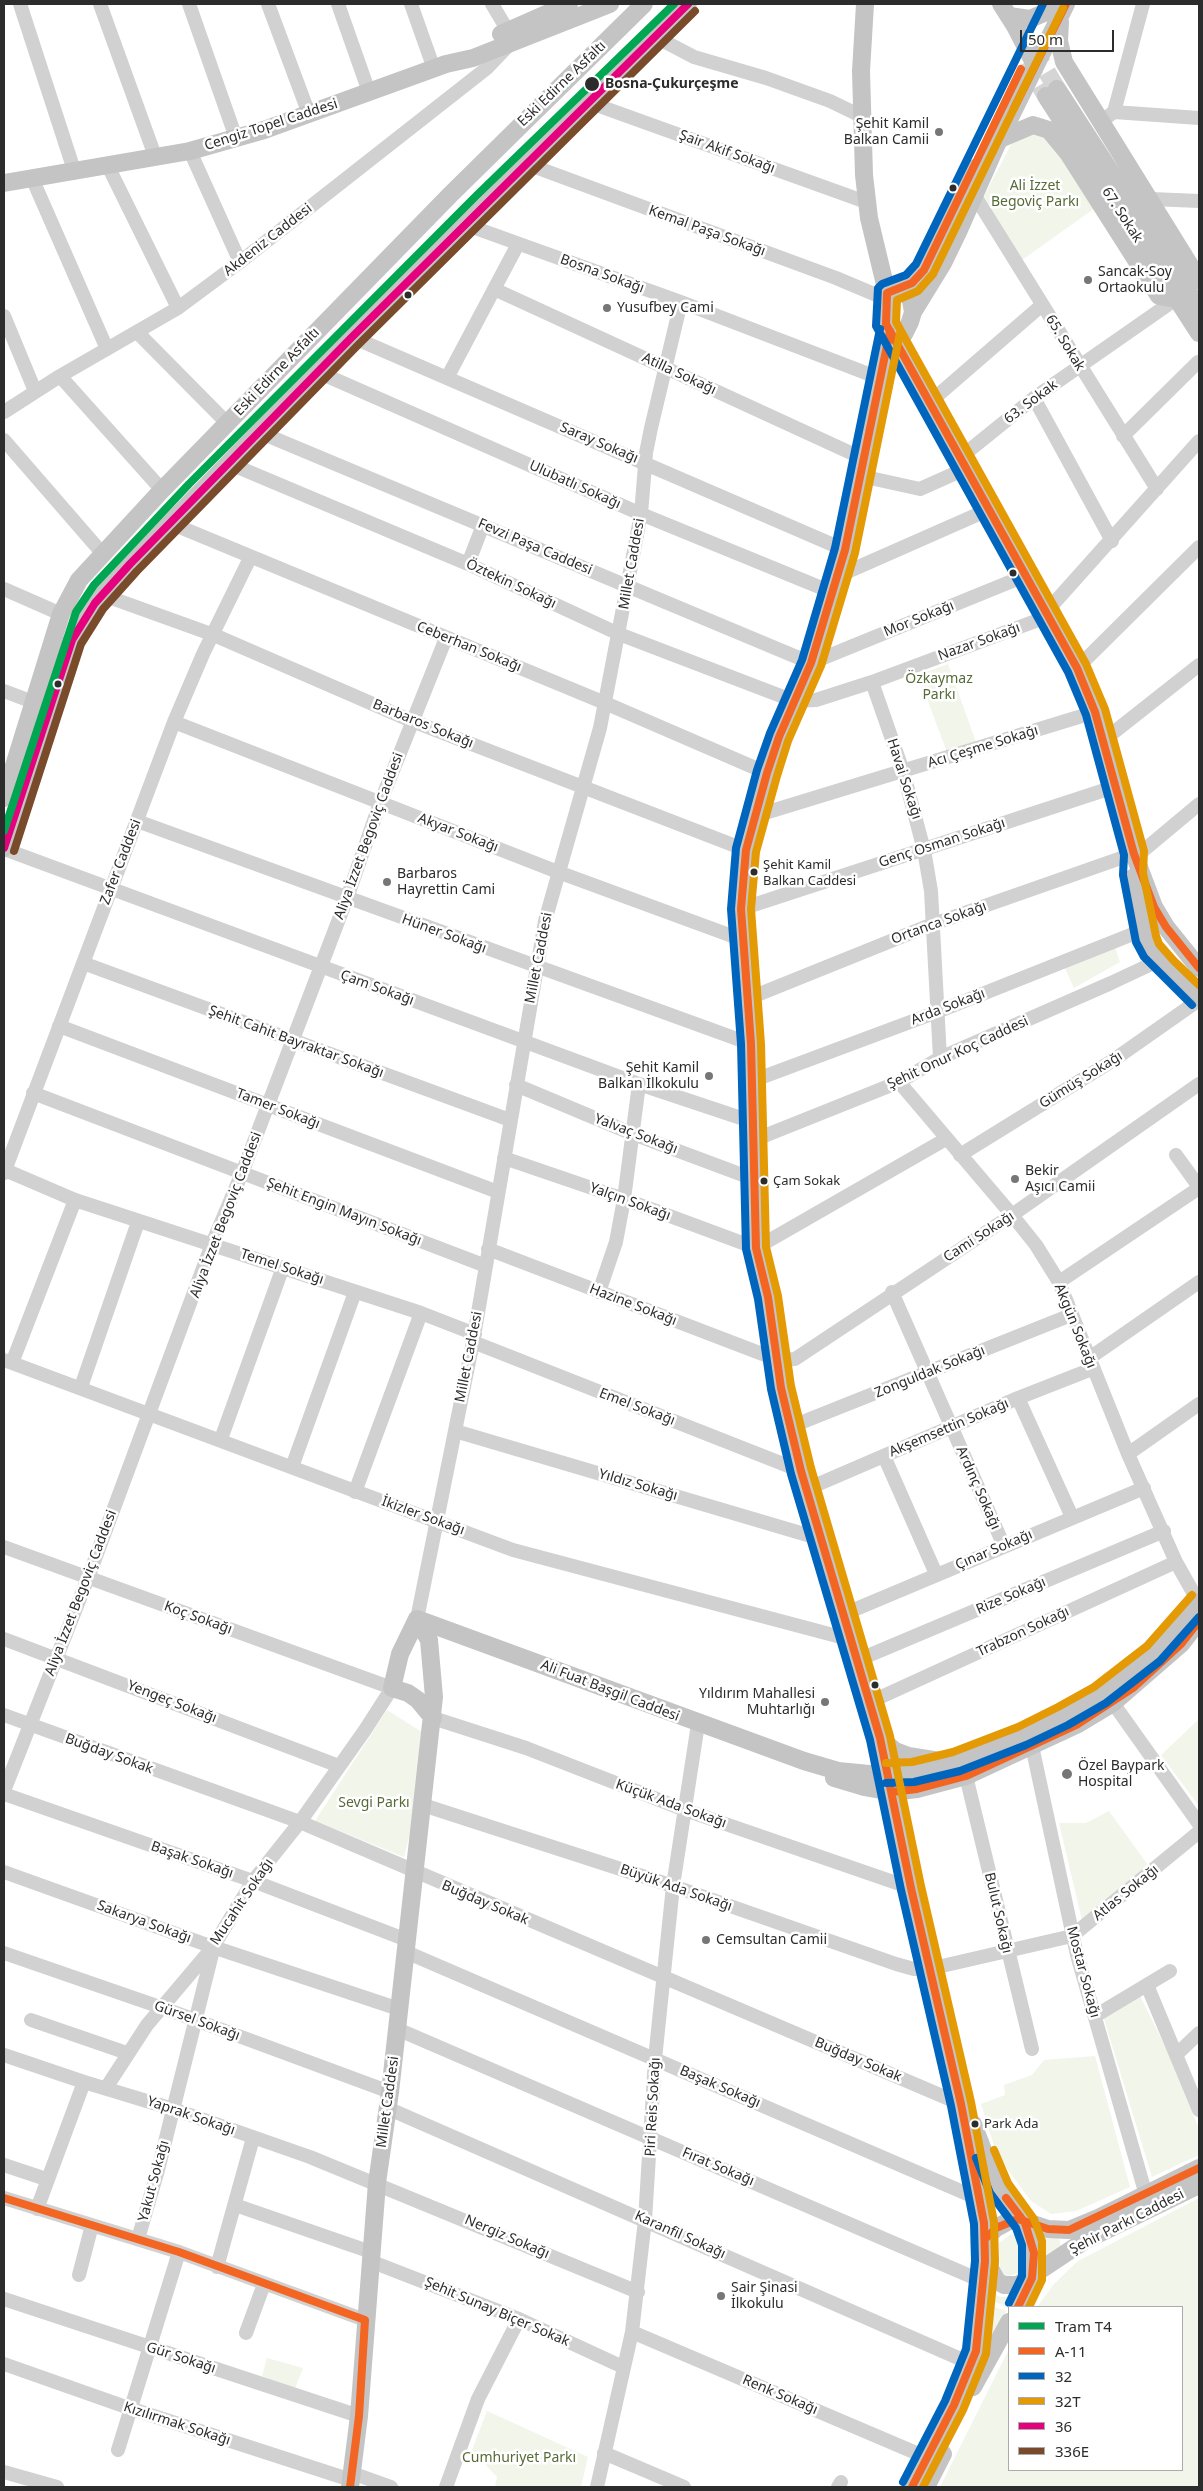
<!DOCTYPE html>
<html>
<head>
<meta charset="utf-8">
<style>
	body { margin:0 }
	#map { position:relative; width:1203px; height:2491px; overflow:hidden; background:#fff; font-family:"Noto Sans",sans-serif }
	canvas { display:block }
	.frame { position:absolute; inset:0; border:5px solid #2c2c2c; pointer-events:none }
	.legend { position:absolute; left:1008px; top:2306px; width:175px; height:165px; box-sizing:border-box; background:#fff; border:1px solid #ababab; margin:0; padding:6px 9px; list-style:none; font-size:15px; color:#2c2c2c }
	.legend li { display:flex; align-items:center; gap:10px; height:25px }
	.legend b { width:25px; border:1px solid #ababab }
	.scale { position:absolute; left:1020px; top:30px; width:94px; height:22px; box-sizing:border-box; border:2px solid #2c2c2c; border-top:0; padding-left:6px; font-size:15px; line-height:18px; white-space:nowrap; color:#2c2c2c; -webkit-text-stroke:4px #fff; paint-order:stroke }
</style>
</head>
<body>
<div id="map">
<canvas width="1203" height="2491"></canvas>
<div class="frame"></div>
<ul class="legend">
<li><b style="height:6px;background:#00a651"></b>Tram T4</li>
<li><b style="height:6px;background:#f26522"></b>A-11</li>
<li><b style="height:6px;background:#0065bd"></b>32</li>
<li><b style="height:6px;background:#e39a04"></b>32T</li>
<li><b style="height:6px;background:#e5007d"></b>36</li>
<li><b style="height:6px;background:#7a4b2a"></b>336E</li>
</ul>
<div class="scale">50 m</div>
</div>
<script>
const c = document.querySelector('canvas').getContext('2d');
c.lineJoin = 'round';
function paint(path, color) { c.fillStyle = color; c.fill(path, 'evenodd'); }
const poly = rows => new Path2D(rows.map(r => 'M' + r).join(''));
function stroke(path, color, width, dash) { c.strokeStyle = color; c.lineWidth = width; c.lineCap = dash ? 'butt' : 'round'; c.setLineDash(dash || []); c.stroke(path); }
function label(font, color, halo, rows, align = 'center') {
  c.font = font + ' "Noto Sans",sans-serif'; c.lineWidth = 5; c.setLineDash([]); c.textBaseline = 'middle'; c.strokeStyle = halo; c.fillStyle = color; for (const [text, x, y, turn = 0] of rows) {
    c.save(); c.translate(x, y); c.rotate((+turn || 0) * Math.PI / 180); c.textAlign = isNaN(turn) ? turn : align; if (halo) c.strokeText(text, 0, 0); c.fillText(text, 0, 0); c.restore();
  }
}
paint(poly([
	[1031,131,1046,135,1095,208,1022,260,984,196,1012,143],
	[948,664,976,742,947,752,918,675],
	[1114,944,1120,962,1074,988,1064,966],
	[387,1710,422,1732,411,1829,404,1857,315,1821],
	[1199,1719,1199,1806,1161,1755],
	[1109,1811,1150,1868,1082,1920,1059,1823,1086,1823],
	[1138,1992,1166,2048,1199,2129,1199,2155,1152,2177,1104,2019,1106,2013],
	[1095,2056,1130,2187,1076,2211,1051,2214,1031,2201,997,2155,981,2104,1005,2095,1004,2085,1032,2075,1044,2060],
	[1199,2198,1199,2487,940,2487,1009,2349,1009,2470,1182,2470,1182,2307,1037,2307,1054,2284,1078,2261],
	[1011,2234,1019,2236,1023,2241,1027,2259,1021,2273,1007,2276,1002,2273,1000,2268,999,2243],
	[1042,2236,1059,2238,1061,2247,1044,2259],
	[990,2291,1000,2297,1014,2297,1008,2307,989,2300],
	[988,2305,1006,2311,983,2354],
	[267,2358,303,2368,294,2391,262,2376],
	[487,2411,588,2457,581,2487,495,2487,497,2477,472,2450]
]), '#f1f5ea');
stroke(poly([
	[1033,49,1057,89],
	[1026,62,1046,96]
]), '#d5d5d5', 18, [18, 9]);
stroke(poly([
	[20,4,74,170],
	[100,4,155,156],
	[189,4,236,138],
	[268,4,309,114],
	[338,4,369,92],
	[411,4,434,69],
	[492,4,508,31],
	[654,36,694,57,766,78,830,101,861,116],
	[588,102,866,202],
	[1114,112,1143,4],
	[1107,117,1114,112,1199,118],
	[190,151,240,262],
	[107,164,178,308],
	[527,164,836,278,886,299],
	[32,178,107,349],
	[975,196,1157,489],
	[1151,199,1199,201],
	[464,224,681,302,879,378],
	[494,289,864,459],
	[4,316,35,391],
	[137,332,227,423],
	[352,337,845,550],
	[318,372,641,514,834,593],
	[60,376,162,490],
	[447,378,518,244],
	[1034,398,1112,541],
	[930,402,1042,305],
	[4,412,60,376,178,308,240,262,487,68,510,44],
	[259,432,811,663,1027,575],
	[1123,436,1198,362],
	[4,440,102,553],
	[961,457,1034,398,1176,299],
	[228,463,468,564,619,634,794,701,816,700,872,682,1049,616],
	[861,476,920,489,967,468],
	[170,523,605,703,767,773],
	[468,564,483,525],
	[838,576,990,509],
	[4,589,61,614],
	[103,595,214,635,412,721,746,850],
	[1047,611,1199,441],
	[1077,668,1199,547],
	[872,682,903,771,924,850,931,891,940,1058],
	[4,691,33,702],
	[174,722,558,872,743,940],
	[1104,740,1199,665],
	[755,816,1095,712],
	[137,821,751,1044],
	[4,849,639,1084,753,1122],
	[741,909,1114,787],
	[83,963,510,1120],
	[747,999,933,924,1144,850,1199,804],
	[59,1026,498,1192],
	[752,1081,937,1012,1143,930],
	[899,1082,1012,1215,1036,1245,1059,1282,1128,1454,1176,1562,1199,1603],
	[516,1085,633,1134,756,1180],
	[33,1093,486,1266],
	[754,1140,899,1082,940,1058,1111,983,1160,960],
	[960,1155,1112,1061,1199,1000],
	[1176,1155,1199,1187],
	[504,1158,624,1199,756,1248,946,1139],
	[5,1170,75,1200,421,1313,475,1334],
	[4,1173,174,722,203,654,250,558],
	[488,1249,778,1360,795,1359,1012,1215,1199,1084],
	[1059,1282,1199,1188],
	[599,1292,616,1242,624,1199,639,1084],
	[892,1292,1004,1546],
	[473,1342,801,1471],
	[1088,1359,1199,1282],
	[4,1360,513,1550,852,1640],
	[12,1363,75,1200],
	[81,1387,138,1222],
	[1018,1398,1072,1517],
	[790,1427,1071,1315],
	[455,1431,821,1539],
	[221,1439,283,1267],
	[1128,1454,1199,1404],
	[884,1456,936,1574],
	[292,1467,355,1292],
	[807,1489,1018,1398,1092,1369],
	[355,1492,421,1313],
	[4,1547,392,1688,365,1730,300,1822,253,1881,213,1947,147,2025,106,2088],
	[844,1614,1144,1488],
	[417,1619,473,1342,545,921,600,728,641,514,646,453,651,428,681,302],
	[4,1639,339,1766],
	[858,1660,1164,1531],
	[870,1702,1176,1562],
	[1113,1703,1199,1824],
	[4,1715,300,1822,961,2104],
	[433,1718,526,1748,685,1810,911,1888],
	[1032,1746,1077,1955,1146,2195],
	[966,1776,1032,2049],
	[4,1791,88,1578,212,1244,242,1173,347,898,380,803,446,638],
	[4,1794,253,1881,407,1940],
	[423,1805,673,1886,896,1964,914,1969,929,1969,1072,1936,1199,1832],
	[4,1872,213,1947,399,2009],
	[406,1952,979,2199],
	[4,1953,163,2008,390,2092],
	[1147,1985,1199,2110],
	[1095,2016,1170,1971],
	[31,2020,127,2053],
	[397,2029,984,2282],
	[4,2055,84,2082,173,2109,310,2157,638,2292],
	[1176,2055,1199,2033],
	[387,2108,972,2364],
	[4,2165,46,2179],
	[4,2198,179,2252,365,2320],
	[235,2205,371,2252],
	[37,2209,84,2082],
	[138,2239,158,2170,213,1950],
	[370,2261,519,2319,623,2367],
	[217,2267,253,2138],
	[79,2275,92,2225],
	[4,2299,359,2416],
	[632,2332,928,2458],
	[246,2333,264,2284],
	[4,2364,129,2408,351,2480],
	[118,2450,179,2252],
	[604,2453,684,2487],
	[4,2472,57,2487],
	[352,2473,391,2487],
	[446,2487,478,2399,519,2319],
	[597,2487,632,2332,645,2220,655,2059,673,1886,698,1724],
	[838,2487,841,2482]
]), '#d1d1d1', 14);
stroke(poly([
	[865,4,861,71,864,175,869,218,887,293,886,324,1077,668,1095,712,1134,854,1154,907,1166,927,1199,968],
	[1001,4,1015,26,1035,65],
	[1009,16,1030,19,1051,10],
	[1060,22,1059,41,1064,62,1199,280],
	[501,34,569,4],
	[1057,89,1199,308],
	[1046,96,1199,333],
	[1000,139,1033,125,1049,130,1068,153,1159,296,1176,299],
	[4,183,190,151,264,130,446,64,473,58,610,4],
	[901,289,912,283,924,270,975,168],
	[913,312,943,263,958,232,996,146,1066,4],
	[890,331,845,550,811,663,779,737,767,773,746,850,741,909,751,1044,756,1248,768,1297,781,1388,801,1471,880,1738,911,1888,961,2104,984,2223,985,2261,976,2351,954,2405,912,2487],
	[895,337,900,337,904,334,910,322,913,312,911,301],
	[4,798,61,614,79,580,162,490,450,195,644,4],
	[4,848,72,640,95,603,130,564,352,337,688,4],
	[1134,877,1143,930,1151,950,1199,998],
	[417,1619,804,1761,838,1771,869,1774,913,1772,956,1762,1022,1736,1063,1716,1100,1695,1154,1653,1199,1602],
	[417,1619,400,1654,392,1688,408,1693,418,1700,433,1718],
	[880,1738,895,1751,908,1756,940,1761],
	[834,1778,864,1787,892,1792,917,1789,966,1776,1078,1724,1113,1703,1181,1644,1199,1621],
	[973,2124,993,2176,1025,2223,1032,2243,1032,2278,1018,2307],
	[985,2239,996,2228,1009,2221,1018,2219,1048,2229,1069,2230,1098,2218,1199,2168],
	[986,2261,997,2281,1004,2285,1018,2285,1084,2241,1199,2185],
	[973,2387,1009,2322],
	[350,2487,359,2416,377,2183,390,2092,434,1697,429,1640,417,1619],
	[926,2487,943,2454]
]), '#c4c4c4', 18);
stroke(poly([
	[1021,69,924,270,912,283,887,293,886,324,1077,668,1095,712,1134,854,1154,907,1166,927,1199,968],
	[1014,108,1066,4],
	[890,331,845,550,811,663,779,737,767,773,746,850,741,909,751,1044,756,1248,768,1297,781,1388,801,1471,880,1738,911,1888,961,2104,984,2223,985,2261,976,2351,954,2405,912,2487],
	[892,1792,917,1789,966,1776,1078,1724,1133,1688,1181,1644,1199,1621],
	[4,2198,179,2252,365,2320,359,2416,350,2487],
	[1006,2198,1025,2223,1034,2253,1032,2278,1018,2307],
	[985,2239,996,2228,1018,2219,1048,2229,1069,2230,1199,2168]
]), '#f26522', 8);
stroke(poly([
	[1043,4,916,264,906,275,882,284,878,288,876,326,1068,672,1086,715,1124,855,1123,875,1136,942,1144,957,1192,1005],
	[880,329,835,548,802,660,770,733,757,770,736,848,731,909,741,1044,746,1249,758,1299,771,1389,791,1474,870,1740,901,1890,951,2106,974,2224,975,2261,966,2349,945,2401,903,2482],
	[886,1783,914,1782,960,1771,1026,1745,1068,1725,1106,1703,1160,1661,1199,1617],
	[976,2158,990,2193,1016,2228,1022,2245,1022,2276,1009,2303]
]), '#0065bd', 8);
stroke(poly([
	[1063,8,933,274,918,291,897,300,896,322,1086,664,1105,709,1144,851,1143,873,1156,936,1159,944,1174,961,1199,985],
	[900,333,855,553,821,666,788,741,777,776,756,852,751,909,761,1044,766,1247,778,1296,791,1386,811,1468,890,1736,921,1886,971,2102,994,2222,995,2262,986,2354,963,2410,923,2487],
	[886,1763,912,1762,953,1752,1018,1727,1058,1707,1094,1687,1147,1646,1192,1595],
	[994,2150,1008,2183,1034,2219,1042,2241,1042,2280,1029,2307]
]), '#e39a04', 8);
stroke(poly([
	[4,848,72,640,95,603,130,564,352,337,688,4]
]), '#e5007d', 8);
stroke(poly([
	[14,851,81,644,103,609,137,571,359,344,695,11]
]), '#7a4b2a', 8);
stroke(poly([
	[4,831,76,612,94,585,189,484,477,195,674,4]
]), '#00a651', 8);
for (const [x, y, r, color] of [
	[592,84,8,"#2c2c2c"],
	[939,132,5,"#767676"],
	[953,188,4.5,"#2c2c2c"],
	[1088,280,5,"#767676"],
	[408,295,4.5,"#2c2c2c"],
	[607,308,5,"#767676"],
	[1013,573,4.5,"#2c2c2c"],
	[58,684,4.5,"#2c2c2c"],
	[754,872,4.5,"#2c2c2c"],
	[387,882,5,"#767676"],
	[709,1076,5,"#767676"],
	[1015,1179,5,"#767676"],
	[764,1181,4.5,"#2c2c2c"],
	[875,1685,4.5,"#2c2c2c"],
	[825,1702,5,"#767676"],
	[1067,1774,6,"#767676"],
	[706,1940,5,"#767676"],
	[975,2124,4.5,"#2c2c2c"],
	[721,2296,5,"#767676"]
]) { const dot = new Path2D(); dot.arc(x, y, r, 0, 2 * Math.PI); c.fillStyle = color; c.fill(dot); stroke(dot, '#fff', 2); }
label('13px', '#2c2c2c', '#fff', [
	["Şehit Kamil",763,865],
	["Balkan Caddesi",763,881],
	["Çam Sokak",773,1181],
	["Park Ada",984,2124]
], 'left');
label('14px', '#2c2c2c', '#fff', [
	["Eski Edirne Asfaltı",562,84,-44],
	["Cengiz Topel Caddesi",271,125,-18],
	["Şair Akif Sokağı",727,152,20],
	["67. Sokak",1122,215,57],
	["Kemal Paşa Sokağı",707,231,20],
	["Akdeniz Caddesi",268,240,-38],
	["Bosna Sokağı",602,274,20],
	["65. Sokak",1065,343,59],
	["Eski Edirne Asfaltı",277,372,-46],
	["Atilla Sokağı",679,374,25],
	["63. Sokak",1031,402,-37],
	["Saray Sokağı",599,443,23],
	["Ulubatlı Sokağı",575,485,24],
	["Fevzi Paşa Caddesi",535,547,23],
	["Millet Caddesi",632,564,-80],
	["Öztekin Sokağı",511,584,25],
	["Mor Sokağı",919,619,-22],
	["Nazar Sokağı",979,642,-20],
	["Ceberhan Sokağı",469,647,22],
	["Barbaros Sokağı",423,724,22],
	["Acı Çeşme Sokağı",983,747,-17],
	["Havai Sokağı",904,779,72],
	["Akyar Sokağı",458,833,21],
	["Aliya İzzet Begoviç Caddesi",369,836,-70],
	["Genç Osman Sokağı",942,843,-18],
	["Zafer Caddesi",121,862,-69],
	["Ortanca Sokağı",939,923,-20],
	["Hüner Sokağı",444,934,20],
	["Millet Caddesi",539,958,-79],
	["Çam Sokağı",377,988,20],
	["Arda Sokağı",948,1007,-21],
	["Şehit Cahit Bayraktar Sokağı",296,1042,20],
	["Şehit Onur Koç Caddesi",958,1053,-25],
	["Gümüş Sokağı",1081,1080,-32],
	["Tamer Sokağı",278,1109,21],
	["Yalvaç Sokağı",636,1134,21],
	["Yalçın Sokağı",630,1202,20],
	["Şehit Engin Mayın Sokağı",344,1212,21],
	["Aliya İzzet Begoviç Caddesi",226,1215,-69],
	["Cami Sokağı",979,1237,-33],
	["Temel Sokağı",282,1267,18],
	["Hazine Sokağı",633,1305,21],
	["Akgün Sokağı",1075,1326,68],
	["Millet Caddesi",469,1357,-79],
	["Zonguldak Sokağı",930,1372,-22],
	["Emel Sokağı",637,1407,21],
	["Akşemsettin Sokağı",949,1428,-23],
	["Yıldız Sokağı",638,1485,16],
	["Ardınç Sokağı",978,1488,66],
	["İkizler Sokağı",423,1516,20],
	["Çınar Sokağı",994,1550,-23],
	["Aliya İzzet Begoviç Caddesi",81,1593,-69],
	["Rize Sokağı",1011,1596,-23],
	["Koç Sokağı",198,1618,20],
	["Trabzon Sokağı",1023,1632,-25],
	["Ali Fuat Başgil Caddesi",610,1691,21],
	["Yengeç Sokağı",172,1702,21],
	["Buğday Sokak",109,1754,20],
	["Küçük Ada Sokağı",671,1804,20],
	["Başak Sokağı",192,1860,19],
	["Büyük Ada Sokağı",676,1888,19],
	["Atlas Sokağı",1126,1893,-39],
	["Mucahit Sokağı",242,1902,-56],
	["Buğday Sokak",485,1903,23],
	["Bulut Sokağı",998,1913,77],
	["Sakarya Sokağı",144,1922,20],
	["Mostar Sokağı",1083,1972,75],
	["Gürsel Sokağı",197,2021,20],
	["Buğday Sokak",858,2060,23],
	["Başak Sokağı",720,2087,23],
	["Millet Caddesi",388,2102,-82],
	["Piri Reis Sokağı",653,2107,-87],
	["Yaprak Sokağı",191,2116,19],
	["Fırat Sokağı",718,2167,23],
	["Yakut Sokağı",154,2181,-75],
	["Şehir Parkı Caddesi",1127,2222,-27],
	["Karanfil Sokağı",680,2235,24],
	["Nergiz Sokağı",507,2237,23],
	["Şehit Sunay Biçer Sokak",497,2312,23],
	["Gür Sokağı",181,2358,18],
	["Renk Sokağı",780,2395,23],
	["Kızılırmak Sokağı",177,2424,18]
]);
label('bold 14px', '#2c2c2c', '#fff', [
	["Bosna-Çukurçeşme",605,84]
], 'left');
label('14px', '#2c2c2c', '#fff', [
	["Şehit Kamil",929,124,"right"],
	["Balkan Camii",929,140,"right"],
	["Sancak-Soy",1098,272],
	["Ortaokulu",1098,288],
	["Yusufbey Cami",617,308],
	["Barbaros",397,874],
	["Hayrettin Cami",397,890],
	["Şehit Kamil",699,1068,"right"],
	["Balkan İlkokulu",699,1084,"right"],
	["Bekir",1025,1171],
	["Aşıcı Camii",1025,1187],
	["Yıldırım Mahallesi",815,1694,"right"],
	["Muhtarlığı",815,1710,"right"],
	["Özel Baypark",1078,1766],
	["Hospital",1078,1782],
	["Cemsultan Camii",716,1940],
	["Şair Şinasi",731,2288],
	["İlkokulu",731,2304]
], 'left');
label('14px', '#566b37', '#fff', [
	["Ali İzzet",1035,186],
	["Begoviç Parkı",1035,202],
	["Özkaymaz",939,679],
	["Parkı",939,695],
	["Sevgi Parkı",374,1803],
	["Cumhuriyet Parkı",519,2458]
]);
</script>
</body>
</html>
